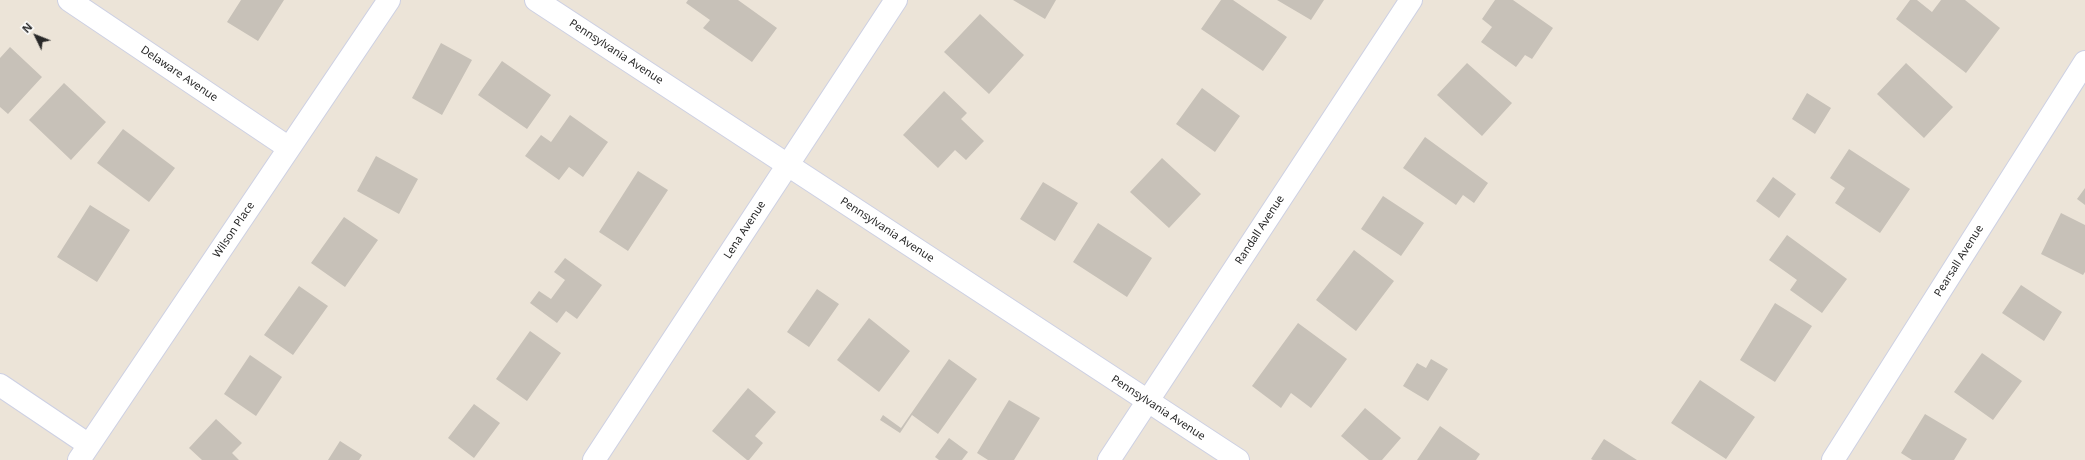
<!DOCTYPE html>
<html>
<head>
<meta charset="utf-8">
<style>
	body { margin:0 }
	#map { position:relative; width:2085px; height:460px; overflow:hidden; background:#ece4d8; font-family:"Noto Sans",sans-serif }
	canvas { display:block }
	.north { position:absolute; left:16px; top:16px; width:40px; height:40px; -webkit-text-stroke:3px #fff; paint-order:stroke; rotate:313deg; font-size:11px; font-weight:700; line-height:16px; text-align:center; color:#282828 }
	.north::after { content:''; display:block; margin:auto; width:14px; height:18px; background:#282828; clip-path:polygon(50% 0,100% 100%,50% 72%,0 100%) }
</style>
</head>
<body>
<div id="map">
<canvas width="2085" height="460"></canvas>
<div class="north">N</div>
</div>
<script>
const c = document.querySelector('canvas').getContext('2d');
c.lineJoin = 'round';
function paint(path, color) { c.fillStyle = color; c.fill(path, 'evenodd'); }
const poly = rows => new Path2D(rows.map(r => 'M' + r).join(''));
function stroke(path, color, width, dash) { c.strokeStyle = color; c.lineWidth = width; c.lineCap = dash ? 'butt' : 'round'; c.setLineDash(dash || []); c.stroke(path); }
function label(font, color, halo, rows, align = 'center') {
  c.font = font + ' "Noto Sans",sans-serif'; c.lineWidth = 3; c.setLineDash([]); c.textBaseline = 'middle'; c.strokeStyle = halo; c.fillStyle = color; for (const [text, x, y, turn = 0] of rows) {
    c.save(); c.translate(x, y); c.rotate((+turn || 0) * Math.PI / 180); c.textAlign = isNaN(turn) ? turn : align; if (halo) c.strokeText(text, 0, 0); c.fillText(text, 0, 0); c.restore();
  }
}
paint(poly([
	[241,0,284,0,258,41,227,22],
	[688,0,738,0,777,28,752,62,703,28,710,20,686,3],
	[1013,0,1056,0,1045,19],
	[1221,0,1233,0,1287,37,1263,71,1201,29],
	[1277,0,1324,0,1311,20],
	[1495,0,1513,0,1553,28,1532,59,1525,55,1516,67,1481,42,1492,27,1482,19],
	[1910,0,1917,0,1932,12,1941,0,1965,0,2000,28,1966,73,1896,19],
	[980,14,1024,55,989,94,944,52],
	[441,43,472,60,442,115,412,98],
	[10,47,42,77,8,114,0,107,0,58],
	[502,61,551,95,527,129,478,95],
	[1467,63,1512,103,1482,136,1437,95],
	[1906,63,1953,107,1924,138,1877,94],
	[64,83,106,122,71,160,29,120],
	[1202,88,1240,116,1215,152,1176,124],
	[944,91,967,113,961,119,984,141,966,160,955,150,938,168,903,135],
	[1807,93,1831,108,1815,134,1792,119],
	[570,115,608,142,583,177,569,167,559,180,525,156,541,135,551,142],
	[123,129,175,168,149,202,97,163],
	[1425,137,1488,183,1474,203,1463,195,1456,205,1403,168],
	[1849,149,1910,189,1880,233,1835,203,1845,188,1830,178],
	[376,156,418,179,399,214,357,191],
	[1162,158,1201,194,1169,228,1130,192],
	[638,171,668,190,628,251,599,232],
	[1773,177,1796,194,1779,218,1756,201],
	[1043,182,1078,203,1055,241,1020,219],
	[2085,188,2085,205,2077,199],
	[1383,196,1424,223,1401,256,1361,229],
	[90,205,130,230,97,282,57,257],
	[2061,213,2085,225,2085,272,2083,275,2041,254],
	[344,217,378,240,345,287,311,263],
	[1098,223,1152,258,1127,297,1073,262],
	[1787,235,1847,279,1822,313,1790,290,1797,280,1769,260],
	[1354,250,1394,281,1356,331,1316,300],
	[565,258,602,285,577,319,566,311,557,323,530,303,539,291,551,299,565,280,554,272],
	[2021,285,2062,312,2044,341,2002,313],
	[299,286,328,306,293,355,264,335],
	[817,289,839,304,809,347,787,332],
	[1775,303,1812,326,1775,382,1740,360],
	[869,318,910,351,879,392,837,360],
	[1298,323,1347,359,1311,408,1291,393,1281,408,1252,386],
	[530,331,561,353,527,401,496,379],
	[1982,353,2022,381,1993,420,1954,392],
	[250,355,282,377,256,416,224,394],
	[949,359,977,379,938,434,912,415,900,433,880,420,883,415,901,428],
	[1431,359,1448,369,1428,401,1403,386,1417,363,1426,368],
	[1700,380,1755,417,1726,459,1671,423],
	[748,388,776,412,755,436,763,443,749,460,747,460,712,431],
	[1009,400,1040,418,1014,460,988,460,977,453],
	[474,404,500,423,474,458,448,438],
	[1365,408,1401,438,1382,460,1369,460,1341,436],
	[1925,414,1967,439,1954,460,1912,460,1901,453],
	[216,419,242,443,232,453,239,460,202,460,189,448],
	[1440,426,1480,454,1476,460,1417,460],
	[949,438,968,452,962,460,939,460,935,457],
	[1604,439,1637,460,1593,460,1591,459],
	[340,441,362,455,359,460,328,460]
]), '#c7c1b8');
const minor = poly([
	[69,0,289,148],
	[536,0,1238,460],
	[0,385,89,445],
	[79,460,389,0],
	[594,460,896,0],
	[1109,460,1411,0],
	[1833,460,2085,62]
]);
stroke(minor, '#cdd0e3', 24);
stroke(minor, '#fff', 22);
label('11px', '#282828', '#fff', [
	["Pennsylvania Avenue",616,52,33],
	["Delaware Avenue",179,74,34],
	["Wilson Place",234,230,-56],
	["Lena Avenue",745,230,-57],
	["Pennsylvania Avenue",887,230,33],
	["Randall Avenue",1260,230,-57],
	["Pearsall Avenue",1959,261,-58],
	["Pennsylvania Avenue",1158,408,33]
]);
</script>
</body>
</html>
